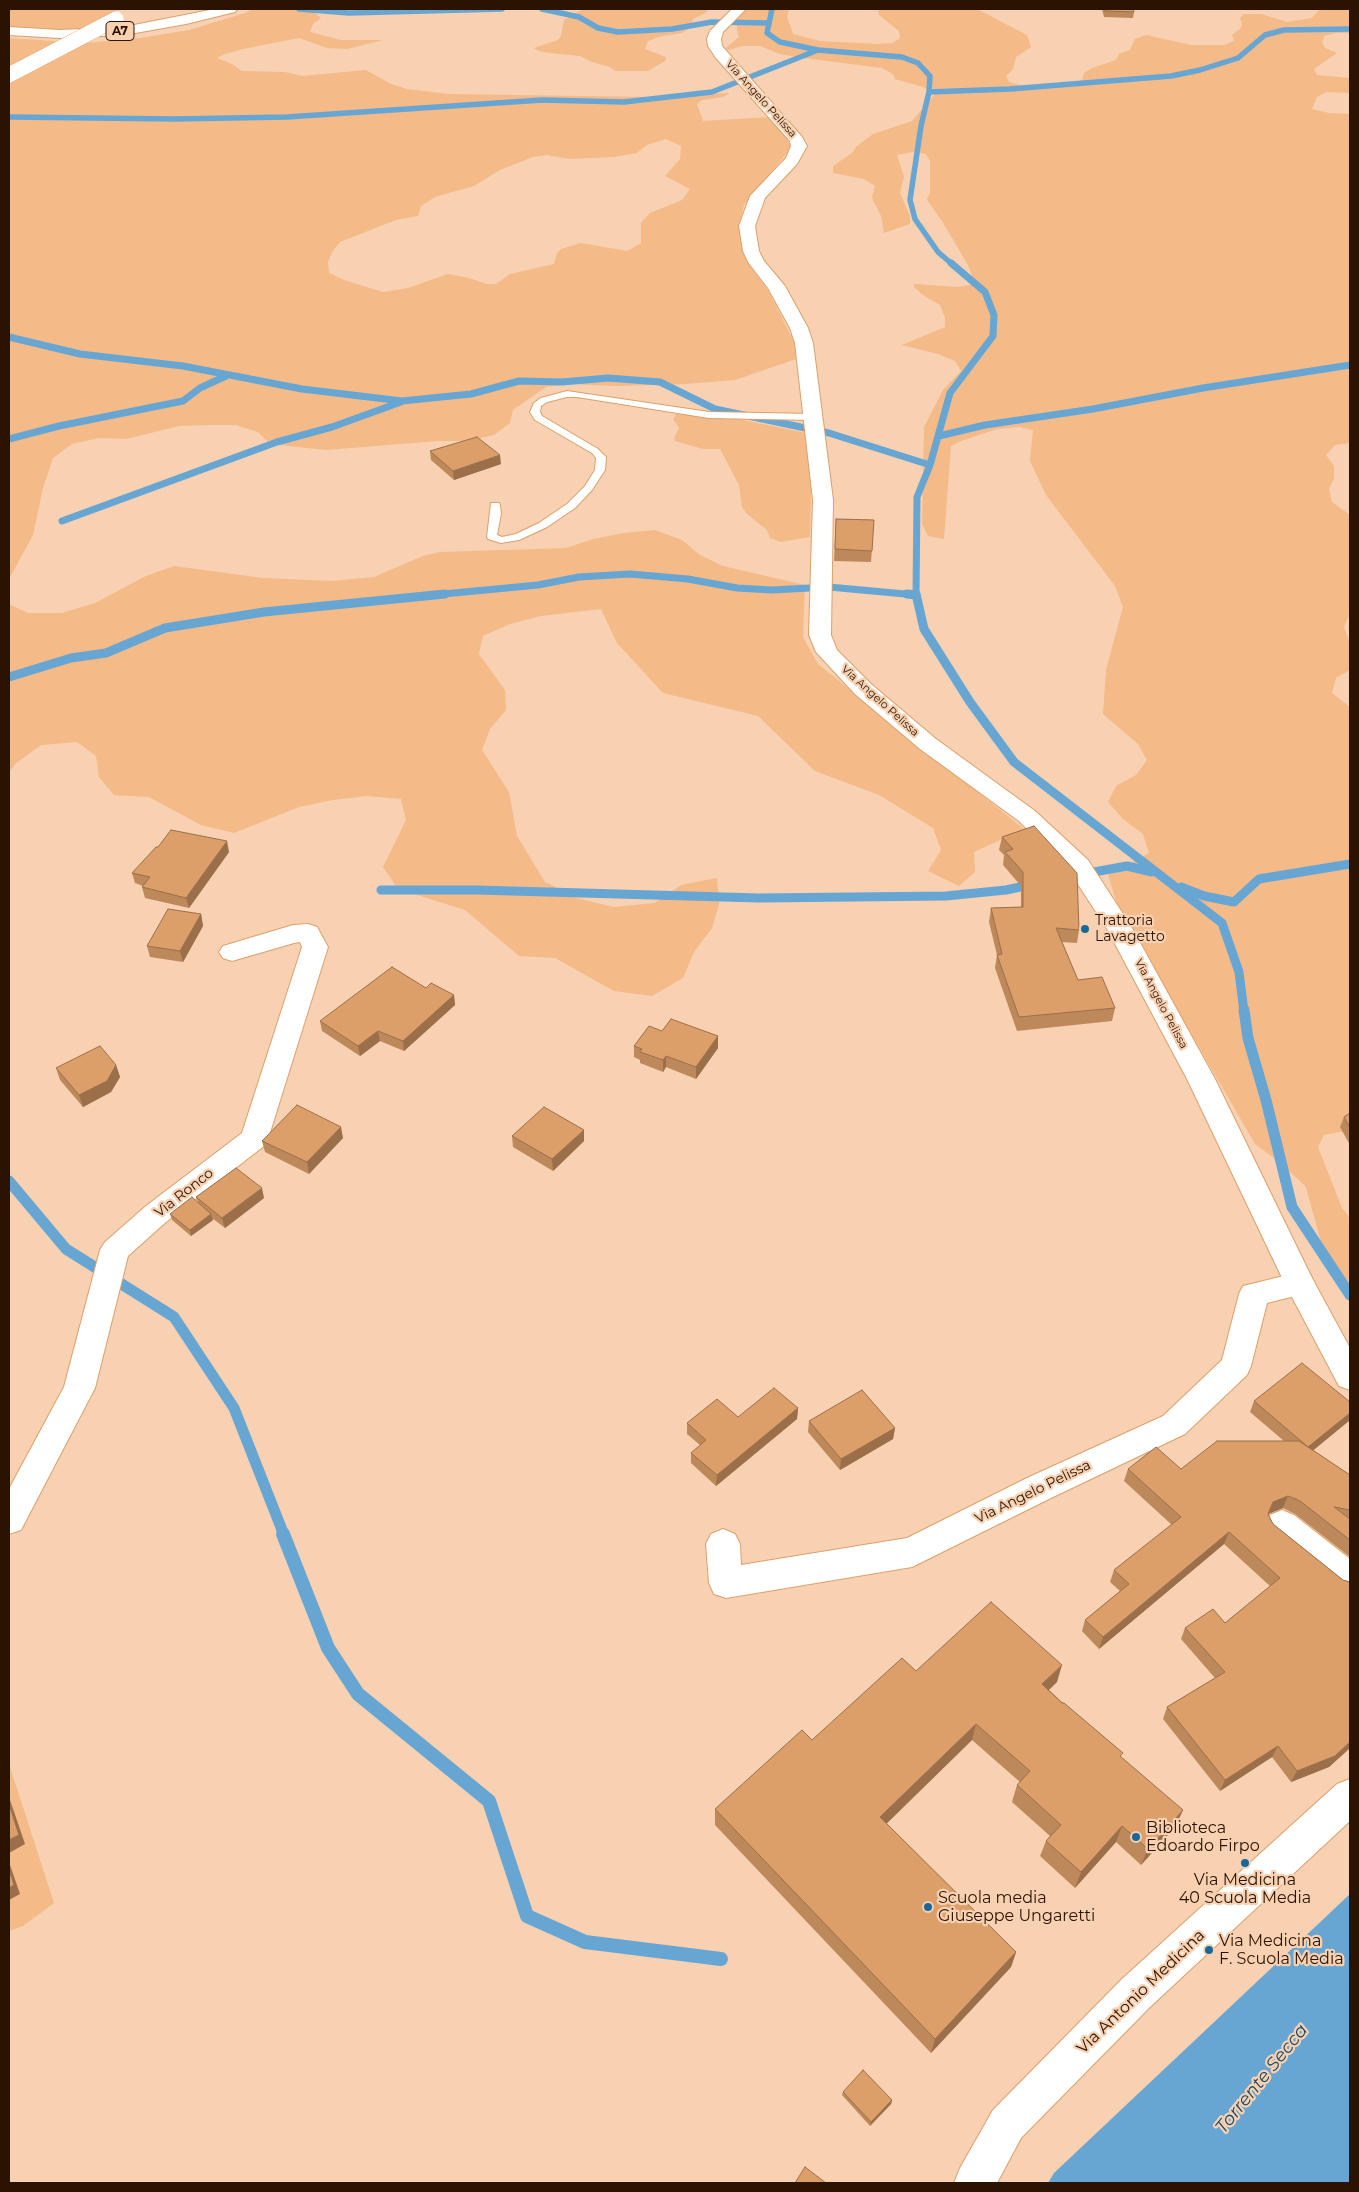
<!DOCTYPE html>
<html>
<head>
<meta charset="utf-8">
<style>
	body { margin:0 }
	#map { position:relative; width:1359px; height:2192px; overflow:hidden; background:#f7d1b1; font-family:Montserrat,sans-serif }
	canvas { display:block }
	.frame { position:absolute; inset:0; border:10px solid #2a1300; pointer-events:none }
</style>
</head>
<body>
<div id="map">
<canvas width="1359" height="2192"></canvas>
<div class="frame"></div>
</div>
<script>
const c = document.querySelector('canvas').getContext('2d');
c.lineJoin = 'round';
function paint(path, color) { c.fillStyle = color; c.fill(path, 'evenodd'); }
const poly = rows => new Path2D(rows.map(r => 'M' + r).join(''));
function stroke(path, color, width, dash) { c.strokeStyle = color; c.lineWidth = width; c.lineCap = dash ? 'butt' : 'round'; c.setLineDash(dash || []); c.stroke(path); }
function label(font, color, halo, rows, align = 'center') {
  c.font = font + ' Montserrat,sans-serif'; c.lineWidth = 4.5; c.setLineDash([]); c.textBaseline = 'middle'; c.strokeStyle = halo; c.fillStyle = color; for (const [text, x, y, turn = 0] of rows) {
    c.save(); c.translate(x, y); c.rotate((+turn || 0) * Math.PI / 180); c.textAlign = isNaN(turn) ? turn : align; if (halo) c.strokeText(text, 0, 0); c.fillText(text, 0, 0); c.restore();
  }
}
paint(poly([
	[9,9,121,9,80,30,69,32,9,29],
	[253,9,311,9,321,18,313,24,310,32,341,40,383,40,347,49,327,48,299,38,243,49,225,54,217,58,232,64,242,71,285,72,302,76,366,70,391,84,407,89,449,94,650,97,729,93,723,97,702,100,697,104,703,121,770,117,785,135,791,148,744,205,740,222,741,237,751,267,769,292,794,342,796,359,735,380,686,384,617,386,570,384,546,387,513,410,510,423,494,435,468,441,438,441,326,450,270,444,258,432,236,425,208,425,179,426,126,439,99,438,72,444,53,458,43,488,33,535,9,579,9,38,85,43,141,38,189,30,245,13],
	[666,139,681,146,680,159,665,176,690,189,682,200,650,213,641,223,641,243,627,251,581,243,561,249,557,253,554,264,510,274,496,284,487,284,469,278,448,274,408,288,383,292,344,280,329,273,328,262,332,252,340,242,396,220,418,216,421,206,435,197,474,186,500,170,533,157,547,155,569,159,614,157,637,153,647,145],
	[583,9,709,9,705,13,693,19,691,27,682,33,662,36,648,41,645,49,666,57,665,61,648,71,615,71,610,67,592,62,580,56,549,53,539,51,534,48,558,40,561,36,564,20],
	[747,9,789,9,787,16,793,34,820,41,877,44,893,43,900,38,899,31,879,15,878,9,977,9,1027,35,1031,47,1016,57,1013,69,1006,76,1009,82,1023,86,1041,88,1072,84,1082,80,1084,73,1092,68,1116,60,1119,54,1130,50,1135,39,1146,35,1191,45,1224,45,1234,41,1232,35,1239,30,1242,25,1240,18,1244,14,1261,14,1287,22,1312,18,1320,9,1350,9,1350,33,1335,33,1324,36,1322,42,1325,48,1337,53,1314,69,1317,75,1350,78,1350,93,1326,92,1317,97,1312,109,1329,113,1350,114,1350,443,1335,445,1326,455,1334,466,1334,478,1329,489,1332,502,1350,515,1350,613,1344,627,1350,643,1350,670,1336,678,1332,693,1350,707,1350,1130,1324,1135,1318,1147,1342,1208,1350,1218,1350,1287,1321,1242,1306,1187,1282,1164,1255,1144,1118,907,1108,875,1149,853,1143,834,1123,819,1108,802,1116,786,1136,775,1147,760,1138,744,1103,714,1106,670,1123,607,1115,586,1046,495,1030,461,1033,430,1020,427,997,429,961,441,951,446,944,539,928,536,922,524,924,427,943,390,961,371,955,361,938,354,902,345,945,327,945,318,940,305,923,295,914,287,914,284,958,287,975,284,968,265,942,221,927,200,930,192,930,161,926,154,913,152,897,155,904,177,900,193,910,216,910,224,884,233,881,216,872,198,875,186,864,179,833,173,833,166,852,153,857,146,873,134,912,121,935,94,923,87,895,79,893,74,882,68,796,57,780,54,760,46,742,46,729,50,726,48,739,37,737,31,737,19],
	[676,414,734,418,806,433,811,486,810,537,781,542,770,538,767,530,747,514,742,507,739,485,720,449,703,449,675,441,674,438,679,428,673,419],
	[655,530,682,540,700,555,723,566,805,585,803,637,818,664,1024,829,974,852,975,872,959,886,928,871,941,850,933,828,879,795,815,771,758,716,663,693,617,643,601,609,541,616,510,624,483,636,479,654,505,690,506,710,490,729,482,750,509,792,517,836,545,882,577,898,613,907,655,903,681,885,717,878,719,904,712,928,694,952,683,978,652,996,614,991,555,958,519,956,465,910,398,889,383,867,406,820,401,799,367,796,333,800,299,807,234,833,201,825,149,797,114,795,99,777,96,756,77,742,41,745,15,764,9,773,9,604,28,613,62,613,95,603,146,576,174,566,263,578,333,581,374,577,423,556,440,552,566,548,593,539,624,533],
	[9,1764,54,1903,23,1926,9,1931]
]), '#f4ba88');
paint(poly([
	[1350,1894,1350,2183,1048,2183,1054,2173]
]), '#67a5d3');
stroke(poly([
	[299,9,349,13,502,9],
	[542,9,579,17,598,28,618,32,672,29,712,22,768,23],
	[772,9,767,33,780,42,818,50,902,57,918,63,930,76,929,92,921,126,910,200,915,219,938,252,952,264],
	[929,92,1010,89,1171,76,1200,70,1238,58,1265,35,1284,30,1350,29],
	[9,117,175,119,287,117,542,100,624,102,712,92,818,50]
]), '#67a5d3', 5.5);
stroke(poly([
	[9,337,80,354,183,366,302,389,402,401,471,394,519,381,562,382,608,378,660,382,715,409,829,433,930,465],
	[939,436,985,425,1093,409,1203,388,1350,365],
	[9,439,59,426,183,401,200,388,226,376],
	[62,521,277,442,332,427,401,402],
	[433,595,538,585,579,577,630,574,688,579,737,588,772,590,829,587,916,595],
	[916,595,917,497,930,465,950,393,993,336,994,315,985,292,951,263]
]), '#67a5d3', 7);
stroke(poly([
	[907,594,916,595],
	[916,594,924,629,970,702,1014,762,1222,923,1239,972,1244,1012],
	[9,677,71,658,106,653,165,628,264,612,445,594],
	[1083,874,1127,866,1152,872],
	[1181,887,1204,896,1234,902,1259,879,1350,864],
	[381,890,477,890,759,898,946,896,1006,890,1034,884]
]), '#67a5d3', 9);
stroke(poly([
	[1244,1010,1248,1038,1266,1100,1292,1207,1350,1295],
	[9,1181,66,1249,174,1317,234,1408,284,1535]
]), '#67a5d3', 11);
stroke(poly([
	[283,1534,328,1648,358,1694,489,1801,527,1916,585,1942,721,1959]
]), '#67a5d3', 14);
const lane = poly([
	[567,391,709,412,813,414,818,417,813,420,709,418,577,397,567,397,547,402,541,406,540,412,542,416,598,449,606,457,605,470,592,490,575,508,547,527,519,540,501,543,488,539,487,537,491,503,499,503,500,505,501,514,497,535,502,537,516,534,539,523,567,504,585,486,595,470,596,458,592,453,535,420,530,412,534,403,541,398,567,391]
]);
const street = poly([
	[308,924,317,927,328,947,268,1139,264,1146,166,1222,128,1256,95,1388,21,1530,9,1534,9,1489,64,1387,100,1250,105,1242,146,1206,242,1133,302,947,300,942,294,943,232,961,223,958,219,952,223,946,293,925,308,924],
	[1300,1272,1311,1276,1315,1284,1311,1292,1267,1303,1251,1366,1247,1375,1185,1434,1051,1498,912,1567,726,1598,714,1594,709,1583,706,1544,711,1534,723,1529,735,1534,740,1544,741,1565,907,1538,1027,1478,1163,1416,1222,1360,1239,1294,1243,1286,1300,1272],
	[1282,1510,1294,1515,1350,1559,1350,1594,1338,1590,1270,1535,1265,1525,1270,1515,1282,1510]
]);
const secondary = poly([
	[732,9,746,9,723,32,721,39,722,46,802,137,807,146,797,164,765,198,755,226,759,251,764,261,785,286,808,328,813,343,833,500,831,635,837,650,871,684,936,739,1035,811,1088,860,1132,928,1215,1079,1313,1280,1350,1348,1350,1390,1339,1386,1285,1284,1187,1079,1107,929,1070,872,1019,821,920,749,855,694,816,652,809,635,813,500,795,343,790,328,768,288,748,262,743,251,739,226,750,196,786,158,791,146,790,141,716,58,708,46,707,39,710,31,732,9],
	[1350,1779,1350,1821,1150,2007,1021,2138,997,2183,954,2183,960,2168,993,2110,1122,1979,1337,1784,1350,1779]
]);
const highway = poly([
	[215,9,237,9,235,12,186,24,124,35,60,38,9,35,9,27,60,30,124,27,215,9]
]);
stroke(lane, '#dda06a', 2);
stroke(street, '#dda06a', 2);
stroke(secondary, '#dda06a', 2);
stroke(highway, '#dda06a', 2);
paint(lane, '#fff');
paint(street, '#fff');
paint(secondary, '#fff');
paint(highway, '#fff');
const highwayBridge = poly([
	[9,75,116,19]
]);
stroke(highwayBridge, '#dda06a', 16, []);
stroke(highwayBridge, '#fff', 15);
paint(poly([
	[1102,9,1133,9,1134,12,1133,18,1104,17],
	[430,451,501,464,454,480,431,460],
	[836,519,874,520,871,562,834,561],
	[1034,826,1079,930,1077,943,1062,942,1078,980,1115,1008,1112,1021,1017,1031,995,968,997,955,989,922,991,908,1021,907,1021,886,1003,865,1004,855,999,850,1002,837],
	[158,847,229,852,189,908,145,898,142,887,143,886,135,883,132,873],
	[201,914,203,926,183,962,150,957,147,946],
	[426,988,454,995,455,1005,404,1051,380,1041,360,1056,322,1031,320,1021],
	[662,1031,718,1036,718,1048,696,1079,666,1067,663,1072,640,1063,640,1060,634,1057,634,1046],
	[116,1065,120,1077,111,1092,83,1107,60,1080,56,1068],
	[1350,1113,1350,1145,1340,1127,1344,1117],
	[512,1136,584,1141,553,1171,513,1147],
	[343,1138,309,1174,265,1152,262,1141],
	[196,1197,264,1198,225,1228,212,1218,213,1220,191,1236,172,1220,170,1214,198,1202],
	[1254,1401,1350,1420,1313,1450,1350,1475,1350,1557,1295,1514,1283,1508,1268,1514,1273,1524,1343,1580,1350,1582,1350,1748,1329,1767,1291,1782,1272,1757,1220,1791,1163,1719,1167,1707,1215,1678,1181,1639,1185,1628,1225,1623,1270,1586,1224,1544,1099,1649,1082,1631,1085,1620,1120,1591,1110,1582,1114,1570,1172,1525,1124,1481,1128,1469,1181,1469,1284,1441,1250,1412],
	[798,1408,797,1419,716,1486,691,1463,691,1453,700,1445,687,1434,687,1423,738,1417],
	[809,1421,895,1428,893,1439,840,1470,808,1432],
	[916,1671,1057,1682,1049,1690,1121,1757,1176,1826,1141,1865,1116,1842,1075,1888,1040,1856,1046,1841,1050,1836,1012,1802,1017,1785,1020,1782,972,1740,886,1824,1016,1952,1011,1967,931,2053,715,1825,715,1809],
	[843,2092,892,2100,891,2104,870,2126,842,2095]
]), '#bd895b');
paint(poly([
	[500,455,501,464,454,480,453,471],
	[227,841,229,852,189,908,186,898],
	[201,914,203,926,183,962,180,951],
	[454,995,455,1005,404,1051,403,1041],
	[378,1031,380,1041,360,1056,358,1046],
	[718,1036,718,1048,696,1079,696,1067],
	[666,1056,666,1067,663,1072,663,1060],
	[116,1065,120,1077,111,1092,83,1107,79,1095],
	[341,1127,343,1138,309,1174,307,1162],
	[584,1130,584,1141,553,1171,552,1159],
	[262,1188,264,1198,225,1228,222,1218],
	[211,1214,213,1220,191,1236,190,1230],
	[798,1408,797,1419,716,1486,717,1475],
	[1350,1413,1350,1420,1304,1458,1308,1447],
	[895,1428,893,1439,840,1470,841,1459],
	[1288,1496,1283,1508,1268,1514,1273,1502],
	[1229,1532,1224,1544,1099,1649,1103,1637],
	[1062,1665,1057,1682,1037,1701,1042,1684],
	[976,1724,972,1740,877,1833,880,1817],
	[1350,1742,1350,1748,1329,1767,1291,1782,1297,1771],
	[1278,1746,1272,1757,1220,1791,1225,1780],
	[9,1797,25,1844,9,1853],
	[1183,1810,1176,1826,1141,1865,1148,1849],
	[1122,1826,1116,1842,1075,1888,1081,1872],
	[9,1862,20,1894,9,1900],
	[1016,1952,1011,1967,931,2053,935,2039],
	[892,2100,891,2104,870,2126,871,2122]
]), '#9a6f4a');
const building = poly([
	[1105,9,1133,9,1134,12,1105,11,1105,9],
	[477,437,500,455,453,471,430,451,477,437],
	[836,519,874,520,872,551,835,549,836,519],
	[1034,826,1077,873,1079,930,1056,928,1078,980,1102,977,1115,1008,1019,1017,997,955,1002,954,991,908,1023,907,1023,872,1005,852,1013,849,1002,837,1034,826],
	[171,830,227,841,186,898,142,887,150,877,132,873,156,847,158,847,171,830],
	[168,909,201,914,180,951,147,946,168,909],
	[392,967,426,988,431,983,454,995,403,1041,378,1031,358,1046,320,1021,392,967],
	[671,1019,718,1036,696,1067,666,1056,663,1060,640,1052,642,1049,634,1046,649,1026,662,1031,671,1019],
	[100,1046,116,1065,107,1081,79,1095,56,1068,100,1046],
	[297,1105,341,1127,307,1162,262,1141,297,1105],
	[544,1107,584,1130,552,1159,512,1136,544,1107],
	[1350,1113,1350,1128,1344,1117,1350,1113],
	[236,1168,262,1188,222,1218,196,1197,236,1168],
	[192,1197,211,1214,190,1230,170,1214,192,1197],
	[1302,1363,1350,1402,1350,1413,1308,1447,1254,1401,1302,1363],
	[774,1388,798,1408,717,1475,691,1453,706,1440,687,1423,717,1399,738,1417,774,1388],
	[862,1390,895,1428,841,1459,809,1421,862,1390],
	[1217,1441,1299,1441,1350,1475,1350,1510,1334,1507,1350,1519,1350,1540,1300,1501,1288,1496,1273,1502,1268,1514,1273,1524,1343,1580,1350,1582,1350,1742,1335,1756,1297,1771,1278,1746,1225,1780,1167,1707,1225,1672,1185,1628,1213,1609,1225,1623,1280,1578,1229,1532,1103,1637,1085,1620,1129,1584,1114,1570,1181,1517,1128,1469,1156,1447,1181,1469,1217,1441],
	[991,1602,1062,1665,1042,1684,1062,1703,1064,1703,1123,1753,1120,1756,1183,1810,1148,1849,1122,1826,1081,1872,1046,1841,1061,1825,1017,1785,1030,1771,976,1724,880,1817,1016,1952,935,2039,715,1809,802,1730,812,1740,902,1658,916,1671,991,1602],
	[9,1804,19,1835,9,1840,9,1804],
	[9,1869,14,1885,9,1888,9,1869],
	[863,2070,892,2100,871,2122,843,2092,863,2070],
	[805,2167,826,2183,795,2183,805,2167]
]);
paint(building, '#dc9f6a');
stroke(building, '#9a6f4a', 1);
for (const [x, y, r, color] of [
	[1085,929,5,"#18689a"],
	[1136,1837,5,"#18689a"],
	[1245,1863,5,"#18689a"],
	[928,1907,5,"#18689a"],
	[1209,1950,5,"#18689a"]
]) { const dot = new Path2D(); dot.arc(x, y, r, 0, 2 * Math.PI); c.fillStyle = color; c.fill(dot); stroke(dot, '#f7d1b1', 2); }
label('11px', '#2a1300', '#f7d1b1', [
	["Via Angelo Pelissa",761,99,48],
	["Via Angelo Pelissa",880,701,42],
	["Via Angelo Pelissa",1161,1004,62]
]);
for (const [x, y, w] of [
	[120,31,28]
]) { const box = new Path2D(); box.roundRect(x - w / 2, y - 9.5, w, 19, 4); c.fillStyle = '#f7d1b1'; c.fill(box); stroke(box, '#2a1300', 1); }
label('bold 12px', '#2a1300', null, [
	["A7",120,31]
]);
label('14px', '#2a1300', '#f7d1b1', [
	["Trattoria",1095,921],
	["Lavagetto",1095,937]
], 'left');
label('14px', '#2a1300', '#f7d1b1', [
	["Via Ronco",184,1193,-38],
	["Via Angelo Pelissa",1033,1492,-26]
]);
label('16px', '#2a1300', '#f7d1b1', [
	["Biblioteca",1146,1828],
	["Edoardo Firpo",1146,1846],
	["Via Medicina",1245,1880,"center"],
	["40 Scuola Media",1245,1898,"center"],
	["Scuola media",938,1898],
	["Giuseppe Ungaretti",938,1916],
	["Via Medicina",1219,1941],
	["F. Scuola Media",1219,1959]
], 'left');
label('16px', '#2a1300', '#f7d1b1', [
	["Via Antonio Medicina",1141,1992,-44]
]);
label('italic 18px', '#184767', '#f7d1b1', [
	["Torrente Secca",1262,2079,-51]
]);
</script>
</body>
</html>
